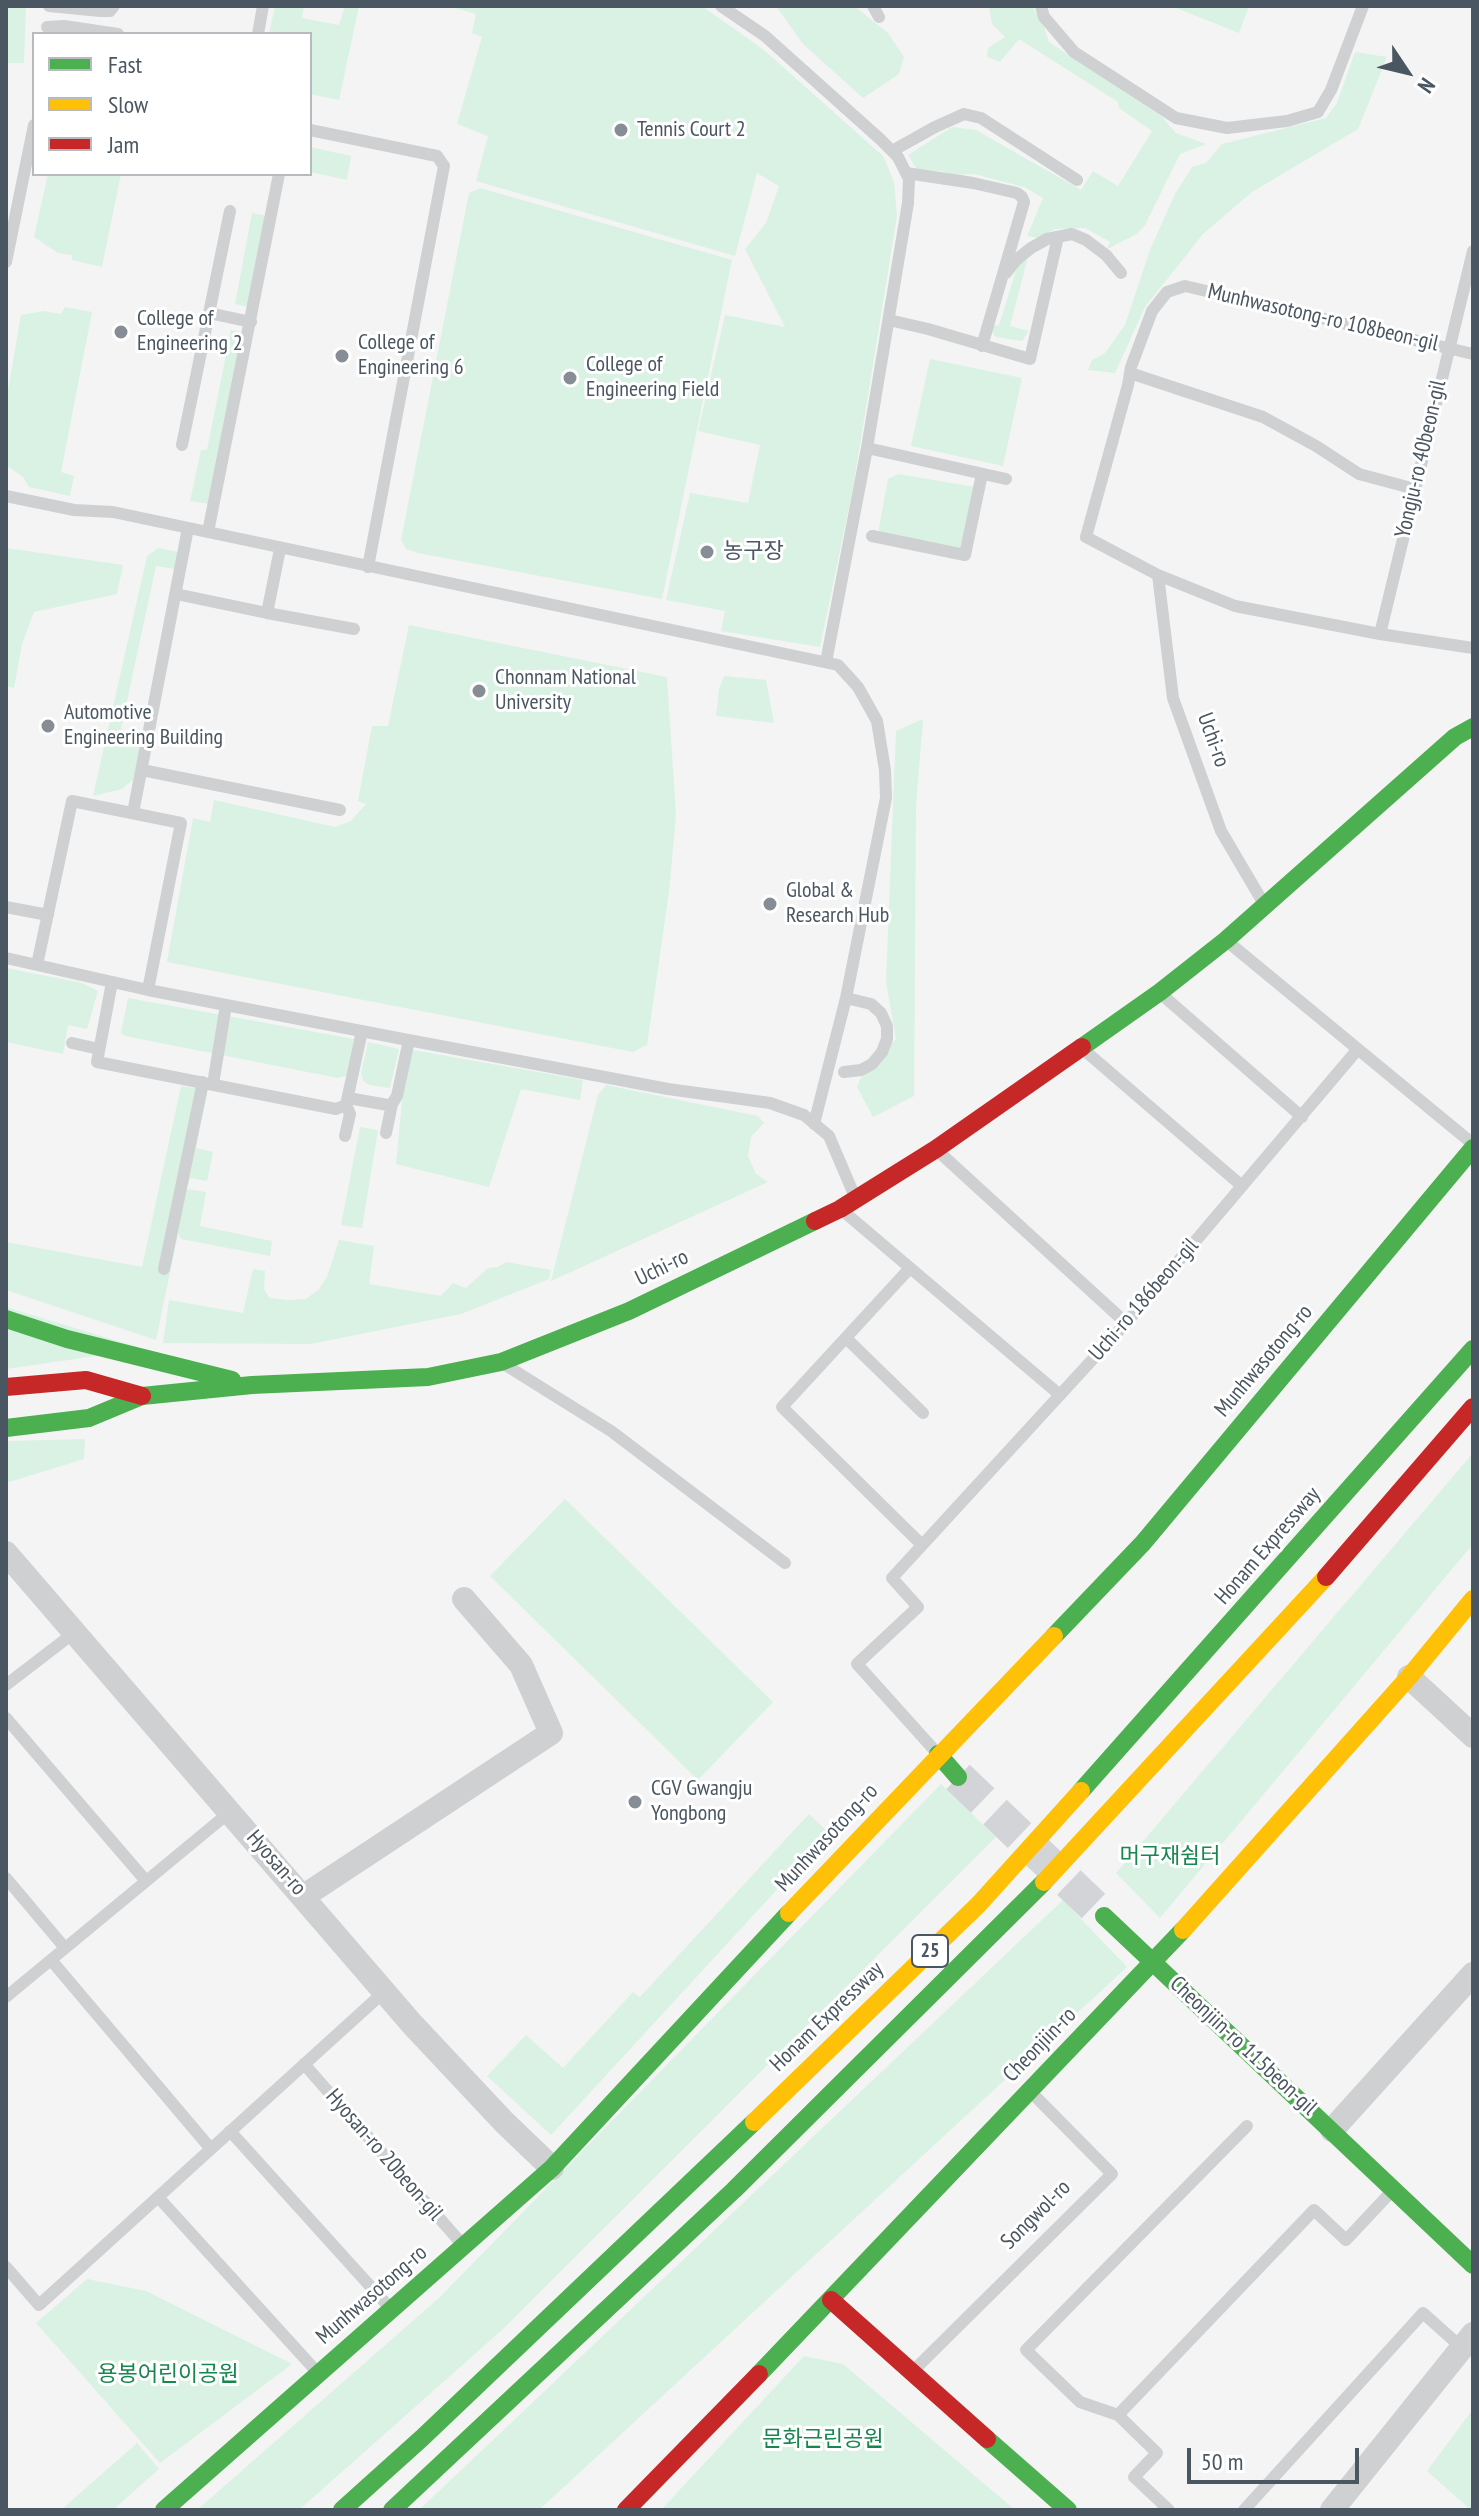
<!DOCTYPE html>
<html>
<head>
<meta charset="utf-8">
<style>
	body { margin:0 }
	#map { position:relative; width:1479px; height:2516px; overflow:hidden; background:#f4f4f4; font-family:"PT Sans Narrow",sans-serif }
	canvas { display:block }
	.frame { position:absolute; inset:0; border:8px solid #4a5661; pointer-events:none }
	.legend { position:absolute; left:32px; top:32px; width:280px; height:144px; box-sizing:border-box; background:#fff; border:2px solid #b7bbc0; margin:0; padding:10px 14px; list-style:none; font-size:24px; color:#4a5661 }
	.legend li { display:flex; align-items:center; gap:16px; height:40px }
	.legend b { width:40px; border:2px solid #b7bbc0 }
	.north { position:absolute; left:1367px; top:32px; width:80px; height:80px; -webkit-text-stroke:6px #fff; paint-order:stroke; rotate:125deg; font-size:22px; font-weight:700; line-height:32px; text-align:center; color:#4a5661 }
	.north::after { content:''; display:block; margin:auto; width:28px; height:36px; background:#4a5661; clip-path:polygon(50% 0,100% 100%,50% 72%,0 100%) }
	.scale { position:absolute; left:1187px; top:2448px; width:172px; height:36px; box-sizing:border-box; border:4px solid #4a5661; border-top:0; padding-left:10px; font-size:24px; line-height:28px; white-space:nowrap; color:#4a5661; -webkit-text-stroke:6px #fff; paint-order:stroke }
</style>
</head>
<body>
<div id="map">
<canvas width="1479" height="2516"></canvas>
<div class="frame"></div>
<ul class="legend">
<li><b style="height:10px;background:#4caf50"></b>Fast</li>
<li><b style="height:10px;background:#ffc107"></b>Slow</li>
<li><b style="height:10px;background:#c62828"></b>Jam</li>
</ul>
<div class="north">N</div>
<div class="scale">50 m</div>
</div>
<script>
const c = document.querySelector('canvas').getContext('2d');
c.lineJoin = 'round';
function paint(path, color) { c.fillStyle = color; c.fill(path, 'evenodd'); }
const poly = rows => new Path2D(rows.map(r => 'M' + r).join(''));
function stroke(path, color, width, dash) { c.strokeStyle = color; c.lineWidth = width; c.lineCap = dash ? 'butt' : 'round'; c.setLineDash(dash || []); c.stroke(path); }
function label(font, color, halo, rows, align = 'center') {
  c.font = font + ' "PT Sans Narrow","Noto Sans KR",sans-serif'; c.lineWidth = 6; c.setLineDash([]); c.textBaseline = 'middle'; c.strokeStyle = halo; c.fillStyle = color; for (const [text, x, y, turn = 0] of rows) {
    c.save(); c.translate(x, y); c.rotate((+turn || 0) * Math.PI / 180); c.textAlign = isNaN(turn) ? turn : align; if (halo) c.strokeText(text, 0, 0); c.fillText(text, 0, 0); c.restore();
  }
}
paint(poly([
	[6,6,26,6,24,63,6,63],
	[275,6,304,6,302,18,339,25,345,6,359,6,339,100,310,94,310,34,269,34],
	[448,6,702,6,764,50,883,156,894,182,897,216,853,488,820,647,721,631,725,611,666,600,690,493,748,503,760,445,698,431,725,315,785,327,745,249,766,223,779,186,757,173,735,256,476,181,488,136,457,124,482,37,472,33,476,14],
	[776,6,854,6,888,33,904,57,899,74,863,98,803,44],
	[989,6,1032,6,1043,24,1049,42,1161,116,1176,133,1206,144,1180,154,1145,225,1137,234,1107,249,1110,242,1085,228,1055,229,1038,238,1027,236,1043,198,1024,187,974,174,953,175,940,171,917,170,908,155,952,127,976,130,1081,190,1093,171,1118,186,1152,131,1119,108,1118,102,1019,39,1000,62,987,57,988,48,1005,37,992,24],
	[1171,6,1249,6,1239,33],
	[1355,52,1387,57,1358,129,1252,192,1203,234,1145,307,1115,373,1088,370,1092,360,1105,353,1125,325,1150,250,1175,194,1192,167,1206,163,1222,144,1326,118,1337,103],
	[310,147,351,156,347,180,310,172],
	[48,174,121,174,102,267,72,260,72,255,58,253,34,237],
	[480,188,732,260,662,599,418,553,406,549,401,540,469,193],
	[252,213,267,216,250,307,235,304],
	[1023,259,1027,261,1010,326,1029,331,1022,341,996,337,992,332,992,326,999,325,1017,267],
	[65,307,92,312,61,472,74,476,70,496,29,487,23,477,6,465,6,402,21,315,43,311,61,314],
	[231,330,245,333,210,504,190,501,201,450,207,450],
	[930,359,1022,378,1003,466,911,446],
	[898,474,975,487,963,548,878,533,888,479],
	[6,548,123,565,117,594,34,612,22,644,14,688,6,686],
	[158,548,178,552,175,569,156,566,121,729,143,735,133,780,122,789,93,796,147,556],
	[409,625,667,677,676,815,669,892,647,1045,633,1052,167,962,193,818,210,822,214,800,335,827,351,821,366,804,358,801,372,726,388,726],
	[724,676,766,680,774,723,716,716,719,689],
	[923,719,916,806,914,1096,873,1117,857,1087,861,1077,896,1039,886,982,896,731],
	[6,968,82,983,98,991,87,1029,68,1025,63,1054,6,1042],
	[128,998,354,1039,346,1076,338,1078,125,1036,121,1033],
	[368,1042,399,1049,390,1088,369,1085,363,1081,361,1073],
	[407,1049,583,1080,580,1100,521,1089,489,1187,396,1164],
	[606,1085,758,1116,764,1123,751,1137,748,1156,756,1174,768,1182,551,1281,598,1095],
	[181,1086,208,1090,196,1148,213,1152,207,1181,190,1178,187,1189,206,1192,200,1226,272,1241,270,1256,181,1239,178,1234,156,1340,6,1290,6,1242,142,1267],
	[360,1127,378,1130,362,1228,341,1225],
	[339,1240,374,1246,369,1284,441,1296,453,1283,466,1288,488,1268,498,1267,506,1262,551,1270,549,1279,461,1314,311,1344,163,1343,169,1300,243,1313,253,1269,265,1271,264,1289,269,1298,289,1300,306,1299,318,1290,327,1277],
	[6,1307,144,1349,6,1369],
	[85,1439,84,1459,6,1483,6,1441],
	[1473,1453,1473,1544,1160,1918,1116,1873],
	[565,1499,773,1702,698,1780,490,1576],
	[941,1784,996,1837,503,2329,299,2510,197,2510,439,2298],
	[809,1814,829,1833,551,2135,487,2076,526,2035,563,2068,633,1992,640,1997],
	[1063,1900,1127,1967,539,2510,419,2510],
	[87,2279,146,2291,292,2364,160,2463,36,2323],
	[804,2356,843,2364,1015,2510,661,2510],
	[1473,2409,1473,2510,1471,2510,1427,2471],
	[137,2443,159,2469,113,2510,61,2510]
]), '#d9f2e3');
stroke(poly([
	[958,1777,1104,1916]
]), '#d2d4d7', 34, [34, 17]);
stroke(poly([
	[49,6,100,11,110,11,114,6],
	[721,6,765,36,880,139,898,157,909,179,908,203,867,448,826,662],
	[873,6,879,17],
	[1041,6,1044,17,1074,52,1176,118,1227,128,1287,121,1318,112,1331,90,1363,6],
	[47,27,64,26,118,34],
	[258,34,263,6],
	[310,130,437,156,444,166,368,567],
	[892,151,935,127,964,114,981,118,1077,180],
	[906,173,973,183,1017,193,1022,197,1024,202,982,346],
	[6,262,34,125],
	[1006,273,1016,260,1031,248,1047,239,1072,234,1086,240,1106,255,1121,273],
	[209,313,251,322],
	[889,320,928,329,1030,359,1058,237],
	[1473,354,1185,286,1167,292,1152,311,1131,367,1128,385,1086,537,1158,575,1235,606,1380,634,1473,648],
	[1130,373,1263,417,1316,446,1359,474,1415,489],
	[182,445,230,211],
	[867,448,1006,479],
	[6,496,74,510,113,512,838,665,858,687,877,721,885,770,886,798,846,998,814,1124],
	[208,532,279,174],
	[872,536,965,555,982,474],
	[280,549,267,613,354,629],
	[1158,575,1173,698,1221,831,1264,904],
	[176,594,267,613],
	[1380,634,1473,251],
	[142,770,340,810],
	[133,813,188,528],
	[6,907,48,915],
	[1228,942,1473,1144],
	[6,958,148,990,403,1039,668,1089,770,1103,804,1115,829,1136,855,1197],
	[37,965,72,801,181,823,148,990],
	[112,982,97,1062,336,1109,346,1105],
	[1160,993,1302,1117],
	[72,1043,99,1049],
	[1084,1050,1242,1186],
	[844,1072,861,1070,872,1064,882,1052,887,1039,887,1026,881,1013,871,1004,846,998],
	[213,1084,226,1005],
	[348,1098,388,1105,392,1104],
	[386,1133,392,1104,397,1096,409,1040],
	[345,1136,350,1114,346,1105,362,1031],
	[939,1152,1126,1323],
	[843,1211,1060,1395],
	[910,1268,782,1407,922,1545],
	[164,1269,203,1082],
	[846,1338,923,1413],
	[507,1366,611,1431,785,1563],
	[6,1685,75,1632],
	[6,1718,146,1881],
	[937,1753,857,1664,918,1607,892,1578,1126,1323,1358,1049],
	[6,1878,65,1948],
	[51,1960,211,2149],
	[6,1997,231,1811],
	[304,2064,462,2244],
	[230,2131,389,2307],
	[158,2197,318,2373],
	[6,2267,39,2305,385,1991],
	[913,2371,1112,2174,1030,2091],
	[1118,2415,1080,2402,1026,2350,1247,2126],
	[1169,2510,1134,2477,1157,2453,1118,2415,1314,2210,1346,2240,1392,2191],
	[1244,2510,1423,2313,1461,2347]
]), '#ced0d2', 12);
stroke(poly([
	[6,1553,412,2024,504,2122,552,2168],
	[1409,1677,1473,1736],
	[304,1896,551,1733,521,1665,464,1599],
	[1332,2130,1473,1974],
	[1332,2510,1473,2334]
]), '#ced0d2', 24);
stroke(poly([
	[1082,1047,1160,992,1226,940,1455,737,1473,727],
	[6,1319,67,1339,232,1380],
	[6,1428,89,1418,142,1396,252,1385,428,1377,501,1362,629,1311,815,1221],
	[1054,1636,1143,1543,1473,1148],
	[938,1754,958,1777],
	[1081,1791,1473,1349],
	[1104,1916,1473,2265],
	[759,2374,1183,1930],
	[987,2439,1068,2510],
	[164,2510,552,2168,789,1913],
	[342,2510,422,2438,754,2122],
	[392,2510,734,2190,1044,1882]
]), '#4caf50', 18);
stroke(poly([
	[1044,1882,1326,1577],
	[789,1913,1054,1636],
	[1183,1930,1409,1677,1473,1599],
	[754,2122,979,1904,1081,1791]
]), '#ffc107', 18);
stroke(poly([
	[815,1221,840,1209,936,1149,1082,1047],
	[6,1387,86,1380,142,1396],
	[1326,1577,1473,1407],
	[831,2300,987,2439],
	[626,2510,759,2374]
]), '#c62828', 18);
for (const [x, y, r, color] of [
	[621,130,8,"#868d94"],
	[121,332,8,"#868d94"],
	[342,356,8,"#868d94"],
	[570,378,8,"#868d94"],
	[707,552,8,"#868d94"],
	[479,691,8,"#868d94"],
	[48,726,8,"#868d94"],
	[770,904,8,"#868d94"],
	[635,1802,8,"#868d94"]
]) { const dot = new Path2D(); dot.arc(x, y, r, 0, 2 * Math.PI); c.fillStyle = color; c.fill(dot); stroke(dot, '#fff', 3); }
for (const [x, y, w] of [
	[930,1951,36]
]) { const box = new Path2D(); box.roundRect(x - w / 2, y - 16, w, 32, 6); c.fillStyle = '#fff'; c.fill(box); stroke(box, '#4a5661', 2); }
label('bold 20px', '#4a5661', null, [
	["25",930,1951]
]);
label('22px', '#4a5661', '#fff', [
	["Tennis Court 2",637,130],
	["College of",137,319],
	["Engineering 2",137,344],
	["College of",358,343],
	["Engineering 6",358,368],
	["College of",586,365],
	["Engineering Field",586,390],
	["농구장",723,552],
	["Chonnam National",495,678],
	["University",495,703],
	["Automotive",64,713],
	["Engineering Building",64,738],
	["Global &",786,891],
	["Research Hub",786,916],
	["CGV Gwangju",651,1789],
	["Yongbong",651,1814]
], 'left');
label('22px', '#4a5661', '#fff', [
	["Munhwasotong-ro 108beon-gil",1323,318,13],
	["Yongju-ro 40beon-gil",1421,459,-77],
	["Uchi-ro",1213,740,70],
	["Uchi-ro",662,1268,-26],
	["Uchi-ro 186beon-gil",1144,1300,-49],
	["Munhwasotong-ro",1264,1361,-50],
	["Honam Expressway",1268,1546,-49],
	["Munhwasotong-ro",827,1838,-47],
	["Hyosan-ro",276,1863,49],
	["Honam Expressway",827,2017,-44],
	["Cheonjiin-ro",1040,2045,-46],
	["Cheonjiin-ro 115beon-gil",1243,2046,43],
	["Hyosan-ro 20beon-gil",384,2155,49],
	["Songwol-ro",1036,2215,-45],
	["Munhwasotong-ro",372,2295,-41]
]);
label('22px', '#17864f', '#fff', [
	["머구재쉼터",1170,1857],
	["용봉어린이공원",168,2375],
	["문화근린공원",823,2440]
]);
</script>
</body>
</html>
